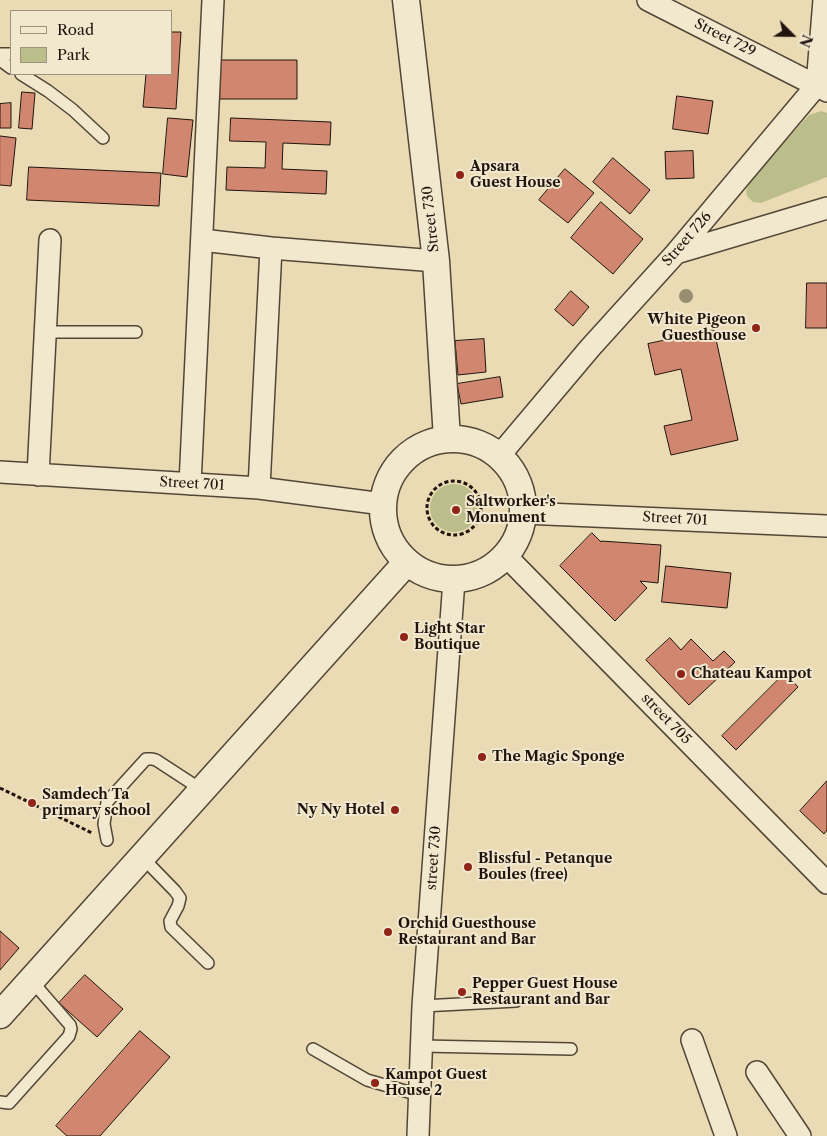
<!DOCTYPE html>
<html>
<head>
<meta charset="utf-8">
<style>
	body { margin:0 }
	#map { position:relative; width:827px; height:1136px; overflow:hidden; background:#eadbb4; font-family:"Libre Caslon Text",serif }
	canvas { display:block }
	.legend { position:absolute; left:10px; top:10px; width:162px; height:65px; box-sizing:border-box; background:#f1e8ce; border:1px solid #9d9381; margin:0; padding:6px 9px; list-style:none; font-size:15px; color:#20140d }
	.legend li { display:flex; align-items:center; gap:10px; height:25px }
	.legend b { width:25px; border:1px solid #9d9381 }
	.north { position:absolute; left:767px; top:10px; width:50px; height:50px; -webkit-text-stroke:4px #f1e8ce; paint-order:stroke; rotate:113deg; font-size:14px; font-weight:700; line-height:20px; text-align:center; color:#20140d }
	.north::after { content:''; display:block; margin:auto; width:18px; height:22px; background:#20140d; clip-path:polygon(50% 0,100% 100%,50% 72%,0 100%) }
</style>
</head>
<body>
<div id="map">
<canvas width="827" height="1136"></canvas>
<ul class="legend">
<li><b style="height:6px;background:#f1e8ce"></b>Road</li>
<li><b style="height:14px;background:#bbbe8a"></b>Park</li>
</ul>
<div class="north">N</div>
</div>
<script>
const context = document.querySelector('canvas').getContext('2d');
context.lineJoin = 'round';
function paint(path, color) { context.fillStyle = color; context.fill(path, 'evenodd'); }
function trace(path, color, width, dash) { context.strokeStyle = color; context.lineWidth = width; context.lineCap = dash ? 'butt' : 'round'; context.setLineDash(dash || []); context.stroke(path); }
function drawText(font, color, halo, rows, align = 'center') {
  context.font = font + ' "Libre Caslon Text",serif'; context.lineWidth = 4; context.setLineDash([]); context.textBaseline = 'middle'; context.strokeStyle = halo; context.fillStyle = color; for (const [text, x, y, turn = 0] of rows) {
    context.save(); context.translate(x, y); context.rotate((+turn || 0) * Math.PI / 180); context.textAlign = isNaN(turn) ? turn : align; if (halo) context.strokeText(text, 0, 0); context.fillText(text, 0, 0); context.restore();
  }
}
const green = new Path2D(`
	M821,111L827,113V177L761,203L753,202L747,196L746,191L750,180L809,115Z
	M430 508a24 24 0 1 1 48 0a24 24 0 1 1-48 0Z`);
const building = new Path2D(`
	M171,32H181L176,109L143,107L146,74H171Z
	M220,60H297V99H220Z
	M22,92L35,93L32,129L19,128Z
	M677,96L713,101L708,134L673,129Z
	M11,103V128H0V104Z
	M168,118L193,120L187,177L163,174Z
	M231,118L331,122L330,145L283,143L282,169L327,171L326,194L226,190L227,167L265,168L266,142L230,141Z
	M0,136L16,138L11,186L0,185Z
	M693,151L694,178L666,179L665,152Z
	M613,158L650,190L630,214L593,182Z
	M29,167L161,173L159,206L27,200Z
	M565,169L594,193L568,223L539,200Z
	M601,202L643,239L613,274L571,238Z
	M807,283H827V328H806Z
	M571,291L589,307L573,326L555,310Z
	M714,330L738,440L671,455L664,426L692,420L681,369L655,375L648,344Z
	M484,339L486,372L458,375L455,341Z
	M500,377L503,397L461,404L457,384Z
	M592,533L601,542V541L661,545L658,583L640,581L647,588L615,621L560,566Z
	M666,566L731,573L727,608L662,602Z
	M670,638L681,650L691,639L713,661L724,651L735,662L689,705L646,660Z
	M785,673L798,687L736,750L722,736Z
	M827,781V830L824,834L800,811Z
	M0,931L19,948L0,970Z
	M85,975L123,1009L97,1037L59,1003Z
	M140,1031L170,1057L100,1136H67L56,1126Z`);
const path = new Path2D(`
	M427 508a27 27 0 1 1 54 0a27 27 0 1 1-54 0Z
	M0,788L92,833`);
const service = new Path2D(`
	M0,54H11
	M0,60L11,68
	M21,74L48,91L73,110L103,138
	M45,332H136
	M107,840L104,824L107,802L146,759H152L156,760L202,790
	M142,857L175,891L180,898L178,906L170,921L171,927L208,963
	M423,1006L516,1001
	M422,1046L571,1049
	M313,1049L367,1080L419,1095
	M0,1102L9,1103L69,1036L71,1029L70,1025L31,980`);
const minor = new Path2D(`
	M648,0L827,91
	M202,240L271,248L436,261
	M676,253L827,208
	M499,456L590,348L676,253L817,85L824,0
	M0,472L259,488L383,504
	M38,475L50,240
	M190,484L213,0
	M259,488L271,248
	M523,513L827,526
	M505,555L827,883
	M692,1040L726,1136
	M757,1072L800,1136
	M418,1136L423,1006L454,580`);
const tertiary = new Path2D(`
	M406,0L436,261L447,439
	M383 509a70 70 0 1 1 140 0a70 70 0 1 1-140 0Z
	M0,1015L407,562`);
const trees = [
	[686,296]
];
const markers = [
	[460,175,5,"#8f2418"],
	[756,328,5,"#8f2418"],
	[456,510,5,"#8f2418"],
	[404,637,5,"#8f2418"],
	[681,674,5,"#8f2418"],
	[482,757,5,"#8f2418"],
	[32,803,5,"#8f2418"],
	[395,810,5,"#8f2418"],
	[468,867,5,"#8f2418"],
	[388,932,5,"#8f2418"],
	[462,992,5,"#8f2418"],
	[375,1083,5,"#8f2418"]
];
const streetNames = [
	["Street 729",725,38,27],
	["Street 730",431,219,-96],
	["Street 726",687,239,-49],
	["Street 701",192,484,3],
	["Street 701",675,519,3],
	["street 705",666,719,46],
	["street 730",434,858,-86]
];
const poiNames = [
	["Apsara",470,167],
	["Guest House",470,183],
	["White Pigeon",746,320,"right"],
	["Guesthouse",746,336,"right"],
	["Saltworker's",466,502],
	["Monument",466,518],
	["Light Star",414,629],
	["Boutique",414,645],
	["Chateau Kampot",691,674],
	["The Magic Sponge",492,757],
	["Samdech Ta",42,795],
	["primary school",42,811],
	["Ny Ny Hotel",385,810,"right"],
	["Blissful - Petanque",478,859],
	["Boules (free)",478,875],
	["Orchid Guesthouse",398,924],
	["Restaurant and Bar",398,940],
	["Pepper Guest House",472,984],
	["Restaurant and Bar",472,1000],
	["Kampot Guest",385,1075],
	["House 2",385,1091]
];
paint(green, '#bbbe8a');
paint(building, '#d1876f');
trace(building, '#20140d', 1);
trace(service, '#524637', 14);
trace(minor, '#524637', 24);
trace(tertiary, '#524637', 29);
trace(path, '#20140d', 3, [4, 2.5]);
trace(service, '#f1e8ce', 11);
trace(minor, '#f1e8ce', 21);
trace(tertiary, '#f1e8ce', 26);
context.fillStyle = '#998f70';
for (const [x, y] of trees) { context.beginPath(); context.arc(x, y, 7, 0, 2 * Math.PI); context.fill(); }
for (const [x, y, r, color] of markers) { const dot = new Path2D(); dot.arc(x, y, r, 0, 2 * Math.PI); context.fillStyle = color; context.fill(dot); trace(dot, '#f1e8ce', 2); }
drawText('14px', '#20140d', '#f1e8ce', streetNames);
drawText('bold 14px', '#20140d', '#f1e8ce', poiNames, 'left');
</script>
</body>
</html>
